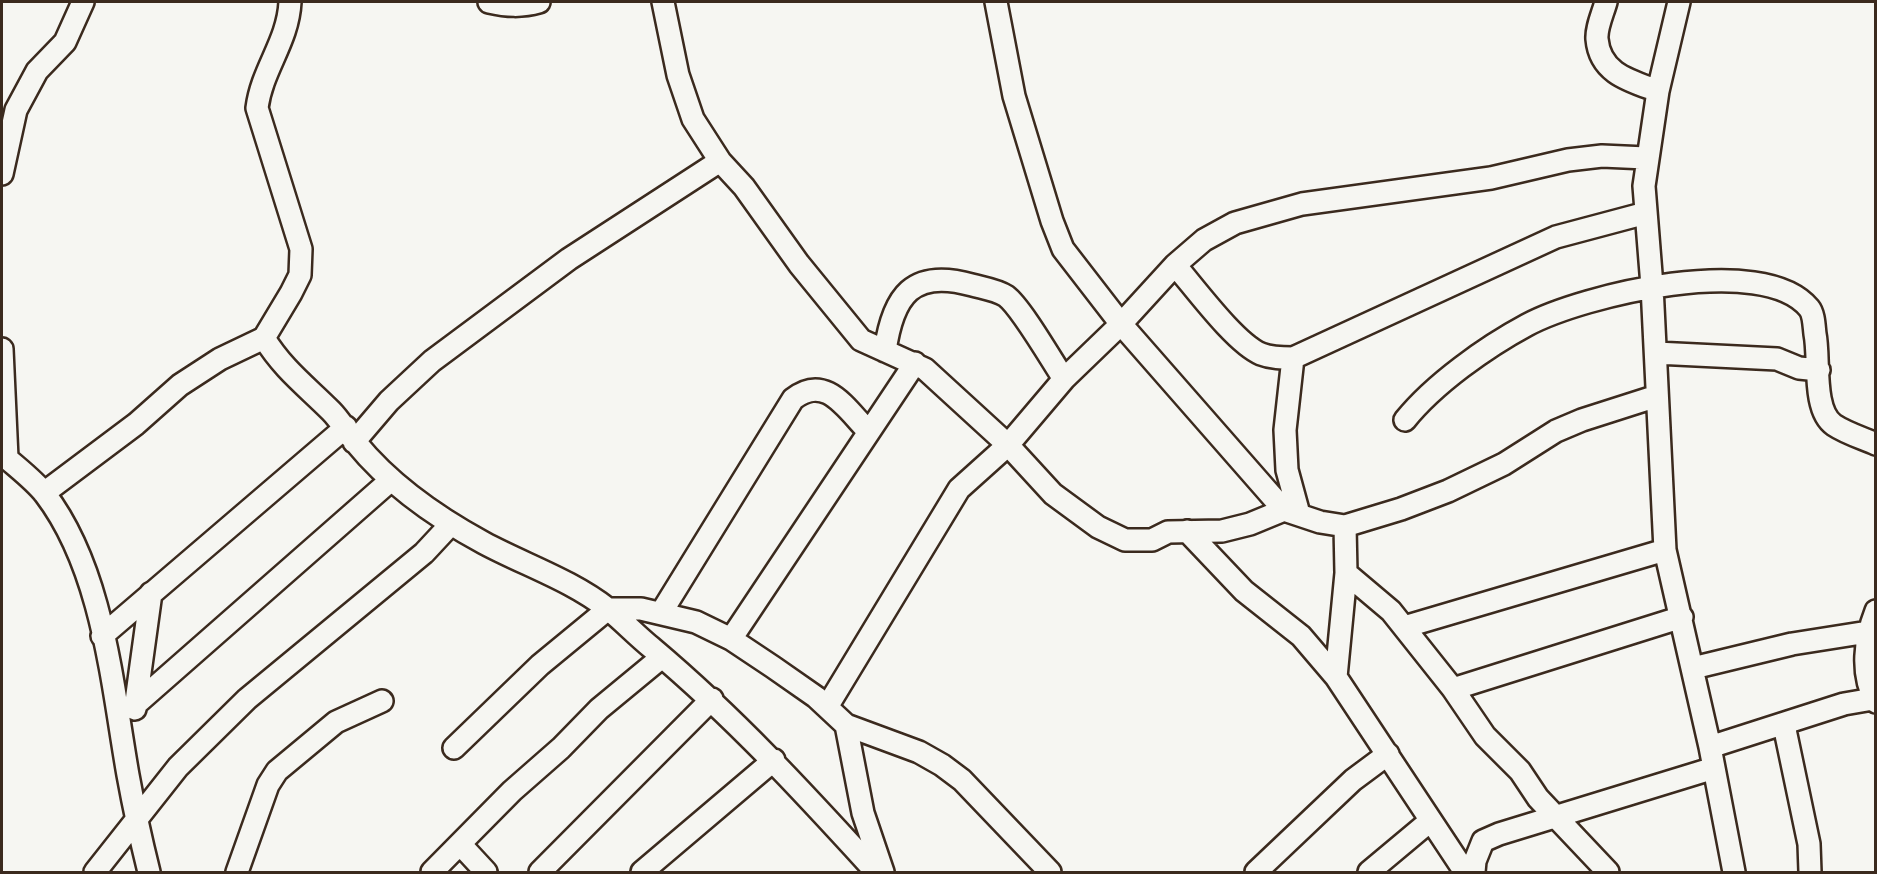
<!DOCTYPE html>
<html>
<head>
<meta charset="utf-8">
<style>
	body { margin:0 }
	#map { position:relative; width:1877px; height:874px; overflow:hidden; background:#f6f6f2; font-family:"Balsamiq Sans",sans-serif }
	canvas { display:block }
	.frame { position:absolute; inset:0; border:3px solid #3b2a1e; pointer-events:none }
</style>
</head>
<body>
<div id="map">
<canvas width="1877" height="874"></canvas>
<div class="frame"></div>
</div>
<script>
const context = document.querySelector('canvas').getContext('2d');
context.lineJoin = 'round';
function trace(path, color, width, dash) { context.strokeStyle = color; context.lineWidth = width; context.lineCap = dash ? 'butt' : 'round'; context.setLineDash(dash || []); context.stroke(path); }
const minor = new Path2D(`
	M489,2C507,6 521,7 539,2
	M663,2L678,75L693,119L720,161L744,187L799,264L861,340L925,369L1008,445L1053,494L1098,527L1125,540H1152L1168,532L1222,531L1250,524L1284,510
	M996,2L1014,96L1052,221L1063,249L1121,324L1284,510L1320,522L1345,526L1401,509L1448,491L1504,464L1556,431L1582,420L1657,396
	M1606,2C1603,13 1596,28 1597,39C1600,74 1631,81 1658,91
	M1679,2L1658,91L1644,186L1652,286L1665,550L1710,747L1734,872
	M2,174L16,110L37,71L65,42L83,2
	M1175,265C1195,288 1235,343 1261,354C1271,358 1282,358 1293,358
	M264,338C283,369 306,386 331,411C341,421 347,433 356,443C391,486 436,517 484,543C525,565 571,580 608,609C623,621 637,636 652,648C735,718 803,792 876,872
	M2,349L7,458
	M885,351C893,296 912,268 972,285C983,288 997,290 1006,296C1021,307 1052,361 1064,379
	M1656,353L1777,359L1799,368L1819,370
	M1405,420C1434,384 1486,347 1527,325C1583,295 1763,252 1809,308C1814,314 1814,326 1815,334C1820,358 1812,410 1834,425C1846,433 1862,438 1876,444
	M354,442L389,401L432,361L569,259L720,161
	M2,454C15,466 33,479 45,494C103,570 112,684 128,775C134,808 141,840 149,872
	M44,493L136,424L180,385L220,359L264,338L291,293L300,275L301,249L257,108C262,69 288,42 290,2
	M1299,514L1287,470L1285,430L1293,358L1556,237L1646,213
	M1345,526L1346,573L1336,677L1465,872
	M1187,531L1244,591L1301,636L1336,677
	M1346,573L1391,611L1453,689L1485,736L1520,771L1538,798L1608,872
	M1876,611C1865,639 1860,674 1876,702
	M661,613L793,399C826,373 846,409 869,432
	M1404,627L1665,550
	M102,636L346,427
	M731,639L915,363
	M1693,668L1792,644L1868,632
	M1453,689L1682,617
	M136,704L391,480
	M827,707L959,489L1008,445L1064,379L1121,324L1175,265L1204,240L1235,223L1302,204L1491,178L1568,160L1602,156L1646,158
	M135,709L151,593
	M846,725L863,813L883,872
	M1784,725L1809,844L1810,872
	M1710,747L1844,704L1873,699
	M454,748L540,665L608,609H641L696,622L731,639L773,667L816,697L846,725L919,752L942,765L962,780L1050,872
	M461,845L486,872
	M95,872L178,767L247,699L424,553L451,524
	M237,872L268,785L277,771L336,722L382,701
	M432,872L512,791L561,748L599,709L662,657
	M540,872L712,699
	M642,872L774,760
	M1256,872L1353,780L1388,754
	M1369,872L1430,821
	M1474,872L1475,861L1483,841L1499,834L1714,768`);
trace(minor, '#3b2a1e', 26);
trace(minor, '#f6f6f2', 21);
</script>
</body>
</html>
